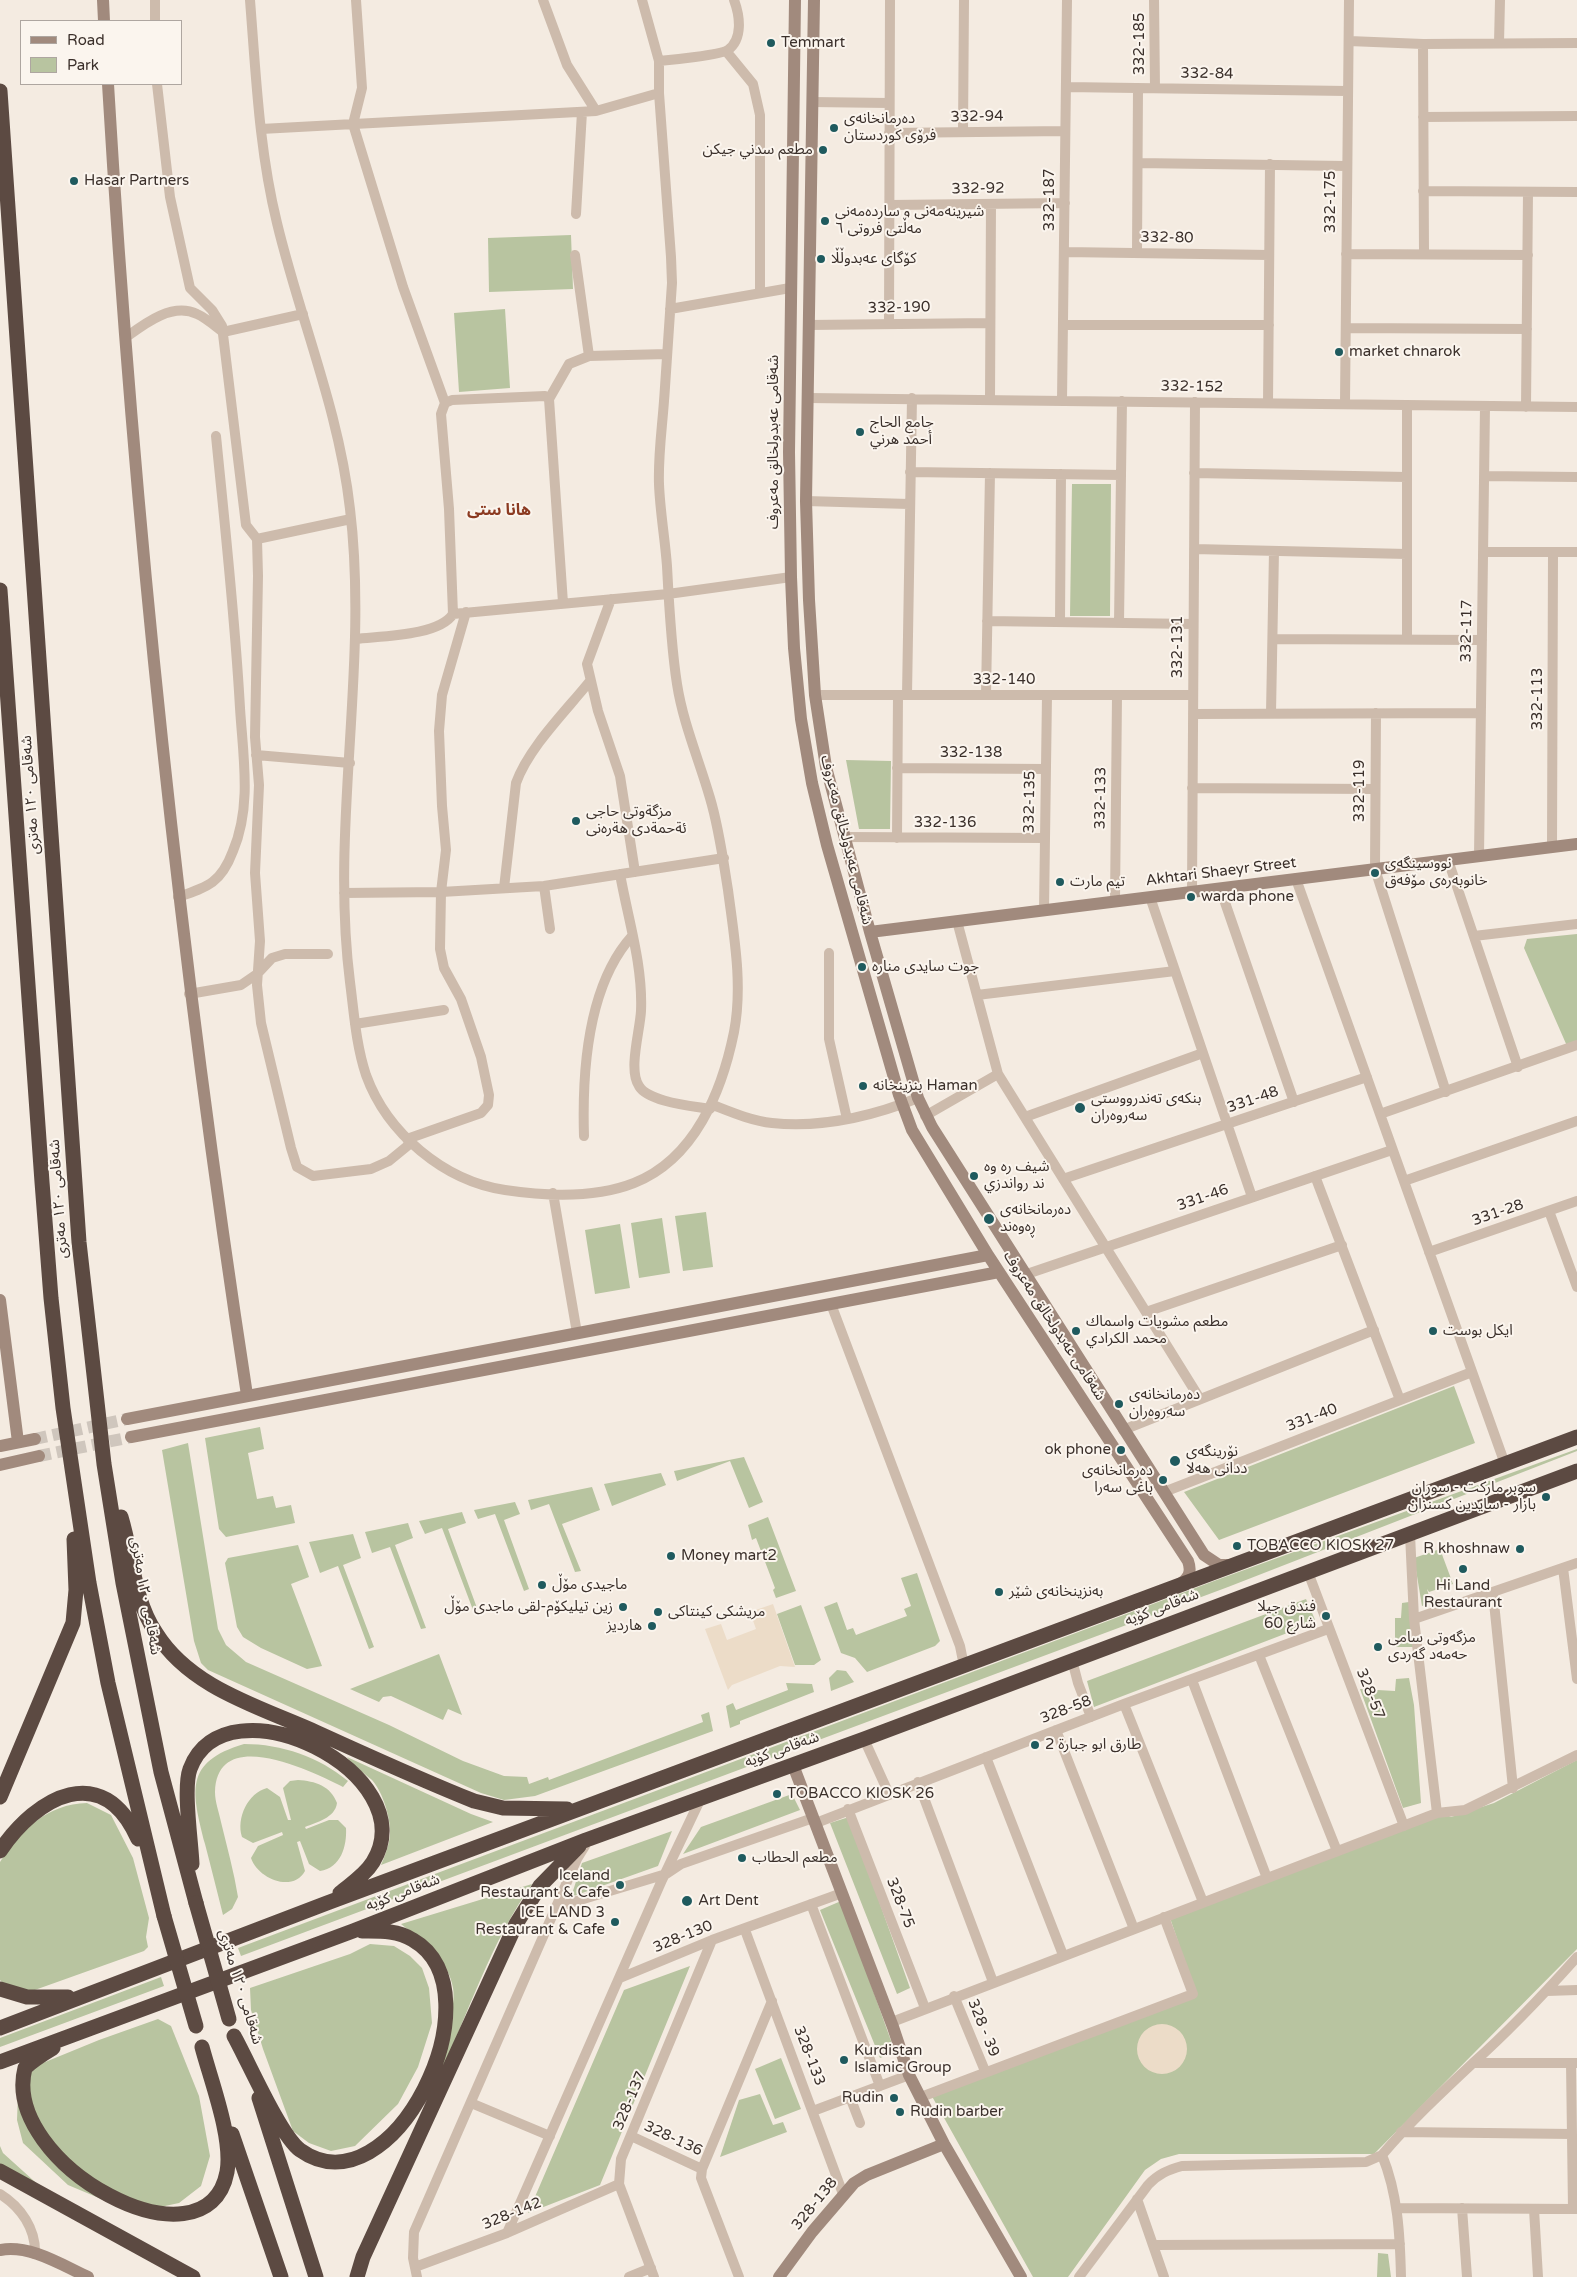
<!DOCTYPE html>
<html>
<head>
<meta charset="utf-8">
<style>
	body { margin:0 }
	#map { position:relative; width:1577px; height:2277px; overflow:hidden; background:#f4ebe1; font-family:"Varela Round",sans-serif }
	canvas { display:block }
	.legend { position:absolute; left:20px; top:20px; width:162px; height:65px; box-sizing:border-box; background:#fbf5ee; border:1px solid #aea6a0; margin:0; padding:6px 9px; list-style:none; font-size:15px; color:#3b302b }
	.legend li { display:flex; align-items:center; gap:10px; height:25px }
	.legend b { width:25px; border:1px solid #aea6a0 }
</style>
</head>
<body>
<div id="map">
<canvas width="1577" height="2277"></canvas>
<ul class="legend">
<li><b style="height:6px;background:#a18a7d"></b>Road</li>
<li><b style="height:14px;background:#b8c4a0"></b>Park</li>
</ul>
</div>
<script>
const context = document.querySelector('canvas').getContext('2d');
context.lineJoin = 'round';
function paint(path, color) { context.fillStyle = color; context.fill(path, 'evenodd'); }
function trace(path, color, width, dash) { context.strokeStyle = color; context.lineWidth = width; context.lineCap = dash ? 'butt' : 'round'; context.setLineDash(dash || []); context.stroke(path); }
function drawText(font, color, halo, rows, align = 'center') {
  context.font = font + ' "Varela Round","Noto Sans Arabic",sans-serif'; context.lineWidth = 4; context.setLineDash([]); context.textBaseline = 'middle'; context.strokeStyle = halo; context.fillStyle = color; for (const [text, x, y, turn = 0] of rows) {
    context.save(); context.translate(x, y); context.rotate((+turn || 0) * Math.PI / 180); context.textAlign = isNaN(turn) ? turn : align; if (halo) context.strokeText(text, 0, 0); context.fillText(text, 0, 0); context.restore();
  }
}
const green = new Path2D(`
	M571,235L573,289L489,292L488,238Z
	M505,309L510,388L459,392L454,313Z
	M1072,484H1111L1110,616H1070Z
	M846,760L891,761L890,829H859Z
	M1577,934V1042L1567,1046L1524,948L1527,939Z
	M706,1212L713,1267L683,1271L675,1216Z
	M662,1218L670,1273L639,1278L631,1223Z
	M620,1224L630,1288L595,1294L585,1230Z
	M1454,1386L1475,1443L1219,1540L1184,1492Z
	M260,1427L264,1449L248,1453L257,1499L273,1496L276,1508L291,1505L295,1523L226,1537L219,1529L205,1438Z
	M188,1443L218,1629L226,1645L246,1662L389,1725L463,1761L504,1776L527,1777L529,1784L548,1777L549,1780L703,1722L701,1715L709,1712L713,1731L535,1796L504,1800L481,1793L208,1670L201,1663L194,1641L162,1450Z
	M1577,1449V1451L1228,1587L241,1956L238,1948L1214,1581Z
	M744,1457L763,1502L749,1508L730,1461L677,1481L674,1471Z
	M661,1473L666,1485L612,1506L604,1484Z
	M592,1487L600,1510L562,1524L581,1571L575,1572L549,1504L531,1510L528,1500Z
	M515,1502L520,1514L504,1520L529,1589L524,1591L495,1514L478,1519L474,1510Z
	M462,1512L466,1523L448,1529L477,1608L473,1610L442,1528L425,1534L419,1521Z
	M768,1517L796,1591L776,1598L773,1590L775,1588L756,1538L752,1540L748,1525Z
	M408,1523L413,1538L395,1545L426,1628L421,1629L390,1547L372,1553L365,1532Z
	M353,1534L361,1558L343,1565L374,1647L369,1649L338,1566L320,1573L309,1542Z
	M298,1545L309,1577L291,1584L322,1666L307,1669L261,1648L243,1637L237,1627L225,1563L228,1558Z
	M1440,1549L1453,1584L1429,1592L1427,1589L1431,1603L1422,1606L1414,1558Z
	M917,1573L940,1641L935,1646L867,1672L855,1658L841,1653L824,1607L837,1602L847,1630L853,1628L856,1635L907,1616L904,1609L911,1606L901,1578Z
	M1306,1599L1316,1622L1094,1707L1087,1681Z
	M1409,1602L1413,1647H1395V1618H1401L1402,1603Z
	M801,1605L821,1660L814,1665H795L777,1614Z
	M439,1654L462,1715L448,1709L443,1720L391,1696L383,1697L379,1702L350,1689Z
	M837,1670L846,1671L854,1682L831,1691L829,1678Z
	M1409,1678L1414,1705L1421,1803L1403,1808L1360,1689L1395,1691L1396,1679Z
	M786,1683L812,1684L814,1692L740,1721V1724L730,1728L726,1706L733,1703L736,1710L788,1690Z
	M244,1744C282,1744 319,1757 348,1781L343,1787C313,1772 217,1724 215,1792C215,1802 219,1812 221,1822C227,1847 234,1872 238,1897L232,1909L223,1915C217,1891 211,1867 205,1844C192,1792 183,1762 244,1744Z
	M347,1757L471,1814L493,1822L381,1865C385,1856 389,1845 390,1835C391,1819 383,1792 372,1780C363,1772 354,1767 347,1757Z
	M1577,1760V1949L1374,2154H1179L1161,2159L1145,2170L1068,2277H1033L929,2091L1195,1991L1170,1918L1440,1812L1451,1817L1494,1803Z
	M298,1780C315,1781 331,1786 337,1803C335,1818 317,1822 305,1827L306,1829L329,1820H338L346,1828C347,1846 341,1868 320,1871L309,1864L300,1841L297,1842L305,1871C293,1893 258,1879 251,1858L258,1846L283,1835L282,1832L253,1843L242,1837C236,1818 248,1793 267,1788L280,1797L288,1820H291L283,1788L290,1781Z
	M792,1794L800,1810L683,1854L701,1827Z
	M87,1803L111,1815L133,1858L149,1918L146,1937L148,1947L144,1951L32,1991L8,1989L0,1980V1862C21,1830 47,1804 87,1803Z
	M849,1817L910,1988L897,1994L830,1823Z
	M672,1831L658,1866L571,1897L582,1863Z
	M532,1884C492,1940 466,2017 438,2081L433,2078C439,2057 457,2008 453,1988C449,1960 422,1941 401,1924Z
	M841,1901L895,2052L880,2058L820,1910Z
	M370,1944L394,1946L410,1956L422,1968L429,1988L432,2023L418,2067L398,2104L355,2146L331,2151L309,2143L293,2131L263,2049L251,2010L250,1988L350,1954Z
	M690,1966L600,2185L528,2213L624,1990Z
	M161,1977L164,1986L0,2047V2038Z
	M158,2019L171,2026L199,2096L210,2156L201,2186L179,2203L151,2209H125L68,2185L23,2143L17,2120L18,2095L33,2067L99,2040Z
	M781,2058L801,2109L775,2119L755,2069Z
	M760,2094L773,2125L783,2122L787,2132L720,2157L739,2100Z
	M0,2146L3,2153L44,2190L0,2168Z
	M1378,2253L1388,2254L1391,2277H1377Z`);
const plaza = new Path2D(`
	M773,1604L795,1667L780,1666L732,1685L728,1690L705,1629L721,1624L727,1640L756,1629L750,1612Z
	M1137 2049a25 25 0 1 1 50 0a25 25 0 1 1-50 0Z`);
const secondaryTunnel = new Path2D(`
	M35,1439L127,1419
	M39,1456L131,1437`);
const street = new Path2D(`
	M250,0C256,75 259,150 277,223C300,319 339,410 350,509C369,667 330,825 350,982C354,1013 356,1045 366,1075C387,1133 444,1181 505,1190C545,1196 596,1198 634,1183C695,1159 722,1091 734,1032C743,985 734,936 728,890C723,859 719,828 710,798C699,760 683,723 677,684C671,646 669,605 667,566C665,539 660,511 659,484C658,456 662,429 664,401C667,362 669,323 672,283L671,257L659,93V61L642,0
	M356,0L362,88L353,124L403,287L445,403
	M543,0L567,65L596,111
	M1154,0L1155,88
	M155,21V0
	M1349,41L1423,44L1577,43
	M1499,43L1500,0
	M1423,44L1424,254
	M726,51L753,84L760,115V293
	M659,61C671,60 720,55 728,50C743,39 740,16 734,0
	M157,84L170,197L190,288L212,310L222,326L246,525L257,539L351,519
	M1066,87L1347,91
	M812,102L889,103
	M1423,117L1577,116
	M261,129L596,111L659,93
	M963,132L964,0
	M889,133L1065,131
	M1138,163L1346,166
	M1423,191L1577,192
	M891,205L1065,203
	M576,214L582,112
	M1065,252L1269,255
	M1137,252L1138,88
	M1346,254L1528,255
	M575,255L589,356
	M670,309L790,288
	M889,323L890,0
	M809,325L990,323
	M1063,325H1269
	M1346,328L1527,329
	M125,338C144,324 172,302 197,314C206,318 215,326 223,332L303,314
	M808,398L1577,407
	M549,399L569,364L589,356L667,354
	M990,399L991,204
	M1062,401L1067,0
	M1268,403L1270,164
	M1345,403L1349,0
	M1526,407L1528,192
	M910,472L1121,475
	M1194,473L1407,477
	M1484,476L1577,477
	M806,501L909,504
	M257,539L258,576L255,737L259,785L255,873L260,941L257,985L261,1023L291,1148L297,1167L313,1176L371,1169L389,1161L411,1143
	M1194,549L1407,554
	M1483,552H1577
	M611,599L587,664L598,711L620,776L635,872
	M453,614L449,509L441,414L445,403L452,400L545,396L549,399L563,603
	M987,621L1193,624
	M1060,622L1061,474
	M1119,623L1122,401
	M356,639C381,636 439,636 453,614L668,594L791,577
	M1273,639L1482,640
	M1407,639V405
	M815,695H1193
	M907,695L912,398
	M986,695L990,473
	M1271,713L1274,551
	M1376,713L1375,869L1446,1092
	M1193,714L1481,713
	M256,755L350,763
	M897,768L1046,769
	M1192,788L1375,789
	M845,837L1045,838
	M897,838L898,695
	M1552,847L1553,552
	M1479,856L1485,406
	M1448,860L1518,1067
	M620,874C628,919 643,965 641,1011C640,1031 628,1070 639,1086C648,1102 693,1106 710,1109
	M1296,879L1505,1464
	M544,886L550,929
	M504,888L516,783C529,747 566,711 590,681
	M1220,888L1294,1102
	M1192,892L1195,402
	M344,893L441,892L544,886L724,858
	M178,897C208,887 221,883 233,851C252,806 243,756 240,708C235,617 225,527 216,436
	M1150,897L1252,1197
	M1115,901L1117,695
	M1044,910L1047,695
	M957,921L998,1074L1200,1399
	M1474,936L1577,924
	M829,953V1039L847,1119
	M189,994L241,985L257,974L272,958L285,954H328
	M977,995L1175,971
	M355,1024L444,1010
	M713,1105C731,1112 752,1121 772,1123C821,1128 873,1116 918,1098
	M1380,1114L1577,1045
	M925,1116L998,1074
	M1025,1117L1203,1053
	M584,1136C582,1071 587,986 632,936
	M407,1139L481,1113L488,1105L489,1095L481,1057L461,999L444,968L440,949L441,892L446,850L442,806L439,731L442,695L466,612
	M1315,1176L1400,1400
	M1063,1179L1367,1077
	M1404,1181L1577,1121
	M553,1193L577,1333
	M1549,1211L1577,1287
	M1429,1252L1577,1201
	M1024,1275L1392,1150
	M831,1304L960,1646L964,1666
	M1146,1312L1342,1245
	M1123,1430L1374,1330
	M1164,1492L1472,1372
	M1410,1534L1414,1619L1437,1813
	M1563,1568L1577,1679
	M1308,1572L1404,1826
	M1493,1593L1513,1788
	M1414,1619L1577,1563
	M1259,1655L1337,1851
	M1072,1660L1078,1683L1091,1717
	M1192,1680L1267,1878
	M1124,1704L1203,1902
	M1056,1730L1134,1929
	M864,1739L889,1794
	M986,1757L1063,1955
	M918,1782L993,1982
	M848,1809L925,2008
	M816,1823L1124,1704L1328,1629
	M811,1904L880,2086
	M557,1907L666,1874L681,1864L813,1818
	M745,1930L843,2194
	M620,1978L712,1940L842,1893
	M1547,1991L1577,1990
	M954,1996L985,2071
	M892,2022L1437,1813L1465,1810L1577,1755
	M1473,2063H1576
	M1571,2063L1573,2209
	M850,2097L860,2123
	M921,2097L1193,1994L1164,1917
	M471,2103L550,2136
	M813,2111L909,2075
	M1401,2132L1572,2134
	M631,2136L702,2169
	M0,2194C21,2207 36,2229 35,2254
	M1137,2199L1164,2277
	M1397,2208L1577,2209
	M1462,2208L1467,2277
	M1534,2209L1538,2277
	M507,2233L662,1880L700,1800
	M1153,2245L1400,2244
	M415,2267L507,2233L619,2184
	M417,2277L413,2258L414,2232L577,1859L585,1846
	M629,2277L651,2268
	M654,2277L619,2184L621,2159L712,1940
	M739,2277L701,2178L702,2169L772,2001
	M1079,2277L1148,2185C1158,2174 1168,2170 1182,2166L1366,2162L1382,2155
	M1401,2277C1400,2235 1398,2194 1382,2155C1410,2122 1441,2093 1473,2063C1510,2030 1544,1994 1577,1957`);
const secondary = new Path2D(`
	M103,0L104,21
	M795,0L789,452L791,577L794,648L801,719L812,783L827,845L899,1095L912,1130L988,1255L1188,1561C1192,1572 1189,1579 1178,1585
	M814,0L806,501L809,600L815,695L826,767L870,932L918,1098L932,1127L1204,1555L1219,1565H1230
	M108,84C134,524 180,959 247,1395
	M870,932L1577,844
	M0,1300L18,1442
	M127,1419L988,1255
	M131,1437L999,1272
	M0,1446L35,1439
	M0,1465L39,1456
	M793,1765L893,2027L909,2075L944,2144L1021,2277
	M0,2250C29,2244 62,2265 88,2277
	M779,2277L812,2232L854,2183L867,2175L944,2144`);
const highway = new Path2D(`
	M0,91L79,1242L104,1464L123,1583L161,1772L196,1903
	M0,590L42,1182L51,1298L63,1408L89,1583L108,1683L164,1916
	M121,1517C133,1556 133,1599 156,1633C191,1689 261,1707 318,1733C369,1756 421,1780 474,1801L503,1808L567,1809
	M0,1797L73,1623L76,1590L74,1539
	M0,1851C37,1796 103,1760 138,1839
	M192,1864C191,1841 183,1788 190,1769C225,1674 427,1774 373,1862C365,1875 352,1883 340,1893
	M0,1989L27,1997H68
	M0,2028L327,1903L1577,1437
	M234,2036C248,2061 280,2135 300,2150C392,2216 502,1991 413,1940C397,1930 379,1931 362,1931
	M53,2048C43,2054 33,2060 25,2068C0,2164 207,2277 227,2172C233,2138 211,2081 202,2047
	M0,2062L353,1931L586,1840L864,1739L1577,1471
	M259,2098L316,2277
	M232,2134L281,2277
	M0,2171L193,2277
	M357,2277L363,2257L516,1924L540,1886L579,1846`);
const highwayBridge = new Path2D(`
	M196,1903L229,2019
	M164,1916L196,2026`);
const markers = [
	[771,43,5,"#1f5a5e"],
	[834,128,5,"#1f5a5e"],
	[823,150,5,"#1f5a5e"],
	[74,181,5,"#1f5a5e"],
	[825,221,5,"#1f5a5e"],
	[821,259,5,"#1f5a5e"],
	[1339,352,5,"#1f5a5e"],
	[860,432,5,"#1f5a5e"],
	[576,821,5,"#1f5a5e"],
	[1375,873,5,"#1f5a5e"],
	[1060,882,5,"#1f5a5e"],
	[1191,897,5,"#1f5a5e"],
	[862,967,5,"#1f5a5e"],
	[863,1086,5,"#1f5a5e"],
	[1080,1108,6,"#1f5a5e"],
	[974,1176,5,"#1f5a5e"],
	[989,1219,6,"#1f5a5e"],
	[1076,1331,5,"#1f5a5e"],
	[1433,1331,5,"#1f5a5e"],
	[1119,1404,5,"#1f5a5e"],
	[1121,1450,5,"#1f5a5e"],
	[1175,1461,6,"#1f5a5e"],
	[1163,1480,5,"#1f5a5e"],
	[1546,1497,5,"#1f5a5e"],
	[1237,1546,5,"#1f5a5e"],
	[1520,1549,5,"#1f5a5e"],
	[671,1556,5,"#1f5a5e"],
	[1463,1569,5,"#1f5a5e"],
	[542,1585,5,"#1f5a5e"],
	[999,1592,5,"#1f5a5e"],
	[623,1607,5,"#1f5a5e"],
	[658,1612,5,"#1f5a5e"],
	[1326,1616,5,"#1f5a5e"],
	[652,1626,5,"#1f5a5e"],
	[1378,1647,5,"#1f5a5e"],
	[1035,1745,5,"#1f5a5e"],
	[777,1794,5,"#1f5a5e"],
	[742,1858,5,"#1f5a5e"],
	[620,1885,5,"#1f5a5e"],
	[687,1901,6,"#1f5a5e"],
	[615,1922,5,"#1f5a5e"],
	[844,2060,5,"#1f5a5e"],
	[894,2098,5,"#1f5a5e"],
	[900,2112,5,"#1f5a5e"]
];
const poiNames = [
	["Temmart",781,43],
	["دەرمانخانەی",844,119],
	["فرۆی کوردستان",844,136],
	["مطعم سدني جيكن",813,150,"right"],
	["Hasar Partners",84,181],
	["شیرینەمەنی و ساردەمەنی",835,212],
	["مەڵتی فروتی ٦",835,229],
	["کۆگای عەبدوڵڵا",831,259],
	["market chnarok",1349,352],
	["جامع الحاج",870,423],
	["أحمد هرني",870,440],
	["مزگةوتی حاجی",586,812],
	["ئةحمةدی هةرەنی",586,829],
	["نووسینگەی",1385,864],
	["خانوبەرەی مۆفەق",1385,881],
	["تيم مارت",1070,882],
	["warda phone",1201,897],
	["جوت سايدى مناره",872,967],
	["بنزینخانە Haman",873,1086],
	["بنکەی تەندرووستی",1091,1099],
	["سەروەران",1091,1116],
	["شيف ره وه",984,1167],
	["ند رواندزي",984,1184],
	["دەرمانخانەی",1000,1210],
	["ڕەوەند",1000,1227],
	["مطعم مشويات واسماك",1086,1322],
	["محمد الكرادي",1086,1339],
	["ايكل بوست",1443,1331],
	["دەرمانخانەی",1129,1395],
	["سەروەران",1129,1412],
	["ok phone",1111,1450,"right"],
	["نۆرینگەی",1186,1452],
	["ددانی هەلا",1186,1469],
	["دەرمانخانەی",1153,1471,"right"],
	["باغی سەرا",1153,1488,"right"],
	["سوبر ماركت - سوران",1536,1488,"right"],
	["بازار - سايدين كسنزان",1536,1505,"right"],
	["TOBACCO KIOSK 27",1247,1546],
	["R khoshnaw",1510,1549,"right"],
	["Money mart2",681,1556],
	["ماجیدی مۆڵ",552,1585],
	["Hi Land",1463,1586,"center"],
	["Restaurant",1463,1603,"center"],
	["بەنزینخانەی شێر",1009,1592],
	["زین تیلیکۆم-لقی ماجدی مۆڵ",613,1607,"right"],
	["فندق جيلا",1316,1607,"right"],
	["شارع 60",1316,1624,"right"],
	["مریشکی کینتاکی",668,1612],
	["هاردیز",642,1626,"right"],
	["مزگەوتی سامی",1388,1638],
	["حەمەد گەردی",1388,1655],
	["طارق ابو جبارة 2",1045,1745],
	["TOBACCO KIOSK 26",787,1794],
	["مطعم الحطاب",752,1858],
	["Iceland",610,1876,"right"],
	["Restaurant & Cafe",610,1893,"right"],
	["Art Dent",698,1901],
	["ICE LAND 3",605,1913,"right"],
	["Restaurant & Cafe",605,1930,"right"],
	["Kurdistan",854,2051],
	["Islamic Group",854,2068],
	["Rudin",884,2098,"right"],
	["Rudin barber",910,2112]
];
const streetNames = [
	["332-185",1140,44,-90],
	["332-84",1207,74,1],
	["332-94",977,117,-1],
	["332-92",978,189,-1],
	["332-187",1050,200,-90],
	["332-175",1331,202,-90],
	["332-80",1167,238,1],
	["332-190",899,308,-1],
	["332-152",1192,387,1],
	["شەقامی عەبدولخالق مەعروف",774,442,-90],
	["332-117",1467,631,-89],
	["332-131",1178,647,-90],
	["332-140",1004,680],
	["332-113",1538,699,-90],
	["332-138",971,753],
	["332-119",1360,791,-90],
	["شەقامی ١٢٠ مەتری",31,795,-94],
	["332-133",1101,798,-89],
	["332-135",1030,802,-89],
	["332-136",945,823],
	["شەقامی عەبدولخالق مەعروف",846,840,76],
	["Akhtari Shaeyr Street",1221,872,-7],
	["331-48",1253,1100,-19],
	["331-46",1203,1198,-19],
	["شەقامی ١٢٠ مەتری",59,1199,-94],
	["331-28",1498,1213,-19],
	["شەقامی عەبدولخالق مەعروف",1054,1326,57],
	["331-40",1312,1418,-21],
	["شەقامی ١٢٠ مەتری",145,1596,80],
	["شەقامی کۆیە",1162,1608,-21],
	["328-57",1370,1694,68],
	["328-58",1066,1710,-21],
	["شەقامی کۆیە",782,1750,-20],
	["شەقامی کۆیە",403,1893,-21],
	["328-75",900,1903,69],
	["328-130",683,1937,-22],
	["شەقامی ١٢٠ مەتری",240,1987,73],
	["328 - 39",983,2028,68],
	["328-133",809,2056,69],
	["328-137",630,2101,-67],
	["328-136",673,2139,25],
	["328-138",815,2204,-51],
	["328-142",512,2214,-22]
];
const neighbourhoodNames = [
	["هانا ستى",499,511]
];
paint(green, '#b8c4a0');
paint(plaza, '#ecdcc8');
trace(secondaryTunnel, '#cfc6bd', 12, [12, 6]);
trace(street, '#cdbbac', 10);
trace(secondary, '#a18a7d', 12);
trace(highway, '#5c4a42', 15);
trace(highwayBridge, '#5c4a42', 15);
for (const [x, y, r, color] of markers) { const dot = new Path2D(); dot.arc(x, y, r, 0, 2 * Math.PI); context.fillStyle = color; context.fill(dot); trace(dot, '#fbf5ee', 2); }
drawText('15px', '#3b302b', '#fbf5ee', poiNames, 'left');
drawText('15px', '#3b302b', '#fbf5ee', streetNames);
drawText('bold 16px', '#8c3b22', '#fbf5ee', neighbourhoodNames);
</script>
</body>
</html>
